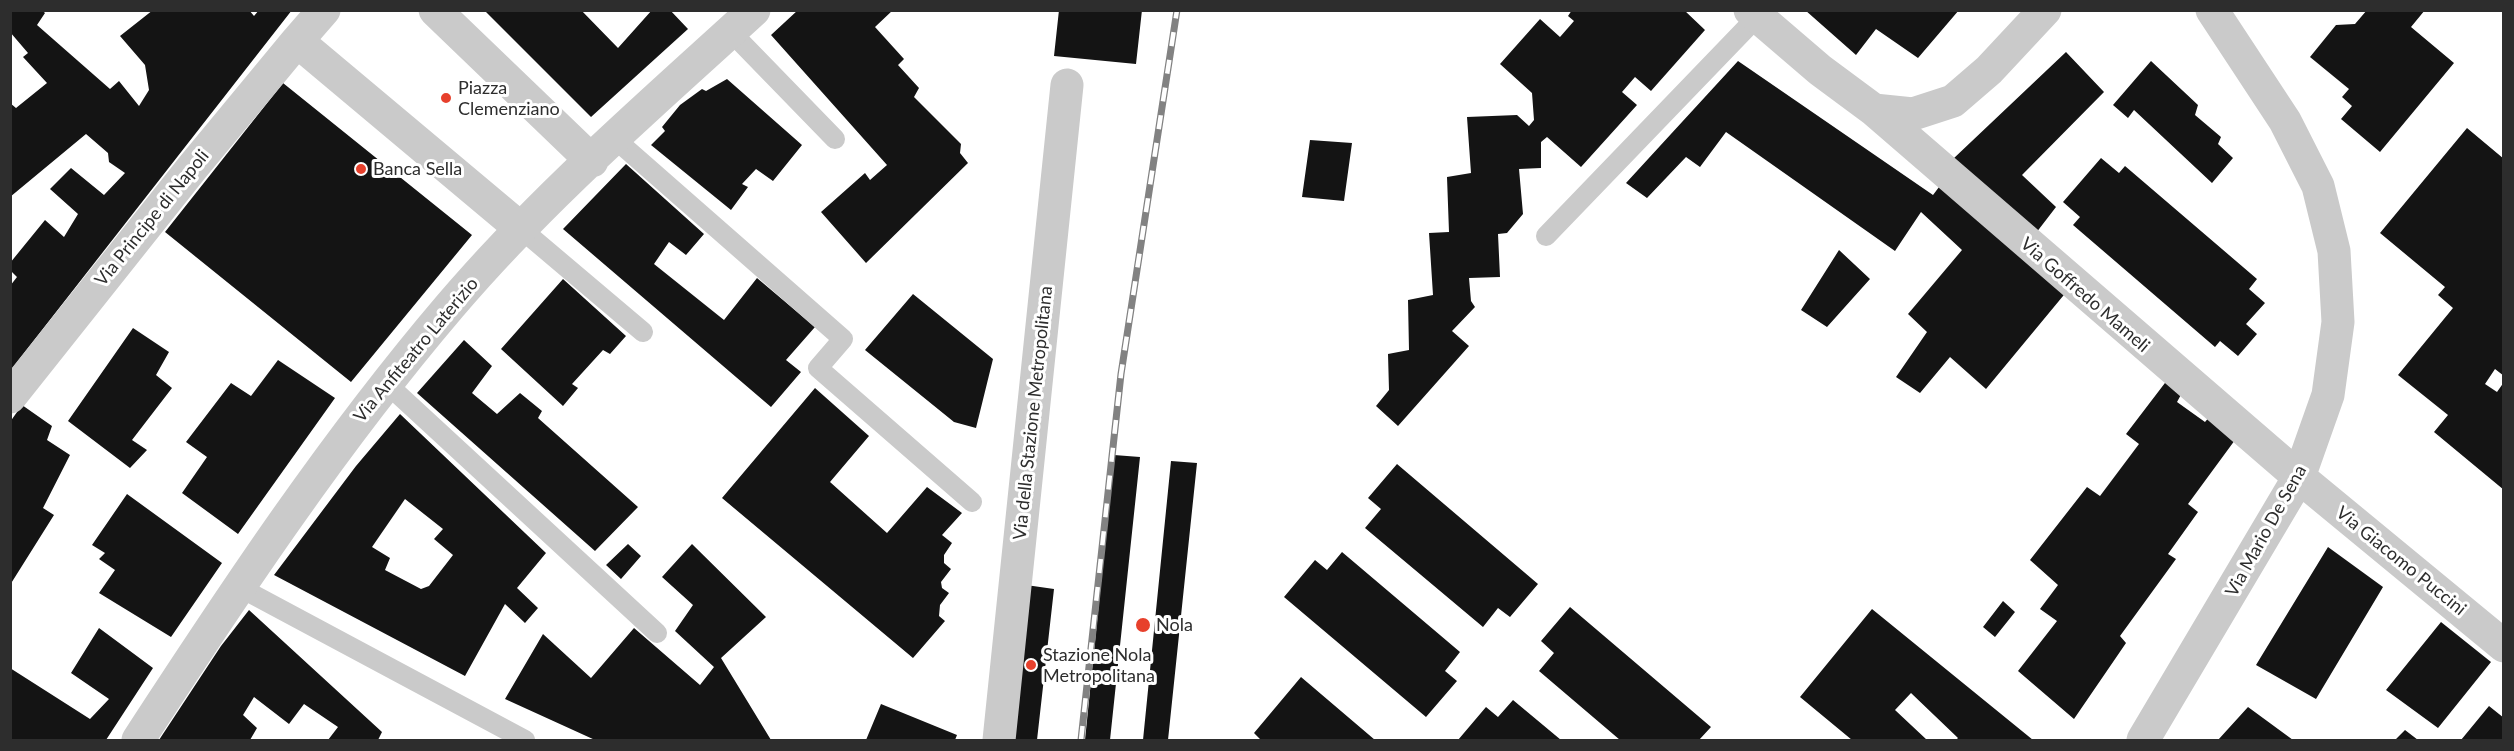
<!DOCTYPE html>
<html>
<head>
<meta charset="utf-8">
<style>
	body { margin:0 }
	#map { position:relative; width:2514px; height:751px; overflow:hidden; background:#fff; font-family:Lato,sans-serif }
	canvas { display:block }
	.frame { position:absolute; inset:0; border:12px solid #2d2d2d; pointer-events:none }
</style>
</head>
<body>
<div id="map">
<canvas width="2514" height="751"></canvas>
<div class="frame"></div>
</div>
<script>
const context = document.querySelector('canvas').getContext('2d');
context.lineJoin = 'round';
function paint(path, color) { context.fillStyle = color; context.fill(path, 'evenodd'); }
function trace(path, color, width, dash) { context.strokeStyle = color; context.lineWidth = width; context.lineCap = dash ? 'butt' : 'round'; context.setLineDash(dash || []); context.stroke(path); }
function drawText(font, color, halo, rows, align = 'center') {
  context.font = font + ' Lato,sans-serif'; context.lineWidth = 6; context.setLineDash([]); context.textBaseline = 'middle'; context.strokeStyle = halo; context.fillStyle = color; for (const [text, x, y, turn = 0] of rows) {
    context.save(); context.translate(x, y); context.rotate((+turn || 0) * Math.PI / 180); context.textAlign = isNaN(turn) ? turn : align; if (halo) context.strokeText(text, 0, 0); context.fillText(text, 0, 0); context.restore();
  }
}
const building = new Path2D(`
	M10,10H42L45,13L37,25L110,89L119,81L139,106L149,90L145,65L120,36L153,10H249L254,16L259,10H292L10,371V286L17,277L10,270V263L45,220L64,237L78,214L50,189L71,168L104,195L125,173L109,162L108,153L86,134L10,197V103L16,108L47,83L23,57L28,53L10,32Z
	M484,10H581L618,48L652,10H670L688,29L591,117Z
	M798,10H893L875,27L904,59L898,65L919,88L914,97L961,144L960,153L968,163L866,263L821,212L865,173L870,180L887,165L771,35Z
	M1059,10H1142L1136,64L1054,56Z
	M1572,10H1684L1705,30L1651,91L1635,77L1622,92L1637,105L1581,167L1547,137L1541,142V168L1519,169L1523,214L1507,233L1498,234L1500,277L1469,278L1471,301L1475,307L1452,331L1469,346L1398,426L1376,406L1389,390L1388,354L1409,350L1408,300L1433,295L1429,233L1449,232L1447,177L1471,173L1467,117L1517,115L1529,126L1534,120L1532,93L1500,64L1540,19L1560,37L1574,21L1568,16Z
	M1805,10H1959L1918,58L1876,29L1856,55Z
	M2367,10H2425L2411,27L2454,63L2380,152L2341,119L2352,106L2342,97L2349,89L2310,57L2336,25L2355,24Z
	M2066,52L2104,92L2022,175L2056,207L2036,233L1953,159Z
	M1738,61L1933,195L1942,183L2068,290L1986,389L1950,357L1920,393L1896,377L1927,332L1908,314L1962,250L1921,212L1895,251L1726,132L1700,167L1686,157L1647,198L1626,183Z
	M2151,61L2198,105L2195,115L2221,137L2218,144L2233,158L2212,183L2134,110L2128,118L2113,105Z
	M727,79L802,145L773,181L756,169L742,184L748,187L731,210L651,145L665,131L662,127L680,105L702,89L706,91Z
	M283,83L472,235L351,382L165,232Z
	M2467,128L2504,159V376L2495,369L2485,384L2497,392L2504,382V490L2434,432L2448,415L2398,375L2453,308L2438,295L2445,287L2380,233Z
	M1310,140L1352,143L1344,201L1302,197Z
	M2101,158L2119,173L2125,166L2257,279L2249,289L2265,303L2246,324L2257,334L2238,356L2220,341L2215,347L2073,225L2080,217L2063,202Z
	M626,164L704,234L686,255L669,242L654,264L724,320L757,278L815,327L786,360L801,372L771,407L563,229Z
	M1839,250L1870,279L1827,327L1801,310Z
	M563,279L626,336L610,354L603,350L572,384L578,388L563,406L501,349Z
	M913,294L993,359L976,428L954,422L865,350Z
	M133,328L169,352L156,375L172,388L132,440L147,450L130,468L68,421Z
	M464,340L492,366L472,393L497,414L520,393L542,411L538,418L638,507L595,551L417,393Z
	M278,360L335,398L238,534L182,493L207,457L186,442L231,383L251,396Z
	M2168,379L2183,391L2177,402L2205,422L2210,416L2235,440L2188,504L2198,512L2168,554L2176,559L2120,636L2126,643L2074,719L2018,671L2057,621L2040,609L2058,585L2030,560L2087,487L2100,496L2139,444L2126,434Z
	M815,388L869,436L830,482L887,533L927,487L962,513L942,535L952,543L944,555V563L951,569L941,582L942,588L949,593L940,605L939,616L945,621L913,658L722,498Z
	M22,405L52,426L47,440L70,455L43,508L54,515L10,585V422Z
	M400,414L546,553L517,588L538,608L525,623L505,604L465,676L274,575L356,466ZM405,499L443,529L434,539L453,555L429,586L421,589L385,570L390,558L372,547Z
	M1114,455L1140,457L1110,740H1085Z
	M1171,461L1197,463L1168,740H1143Z
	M1397,464L1538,584L1510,617L1498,608L1483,627L1365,528L1381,509L1368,498Z
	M127,494L222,563L171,637L99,593L115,570L99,559L105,553L92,545Z
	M628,544L641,556L621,579L606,565Z
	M692,544L766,617L721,658L771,740H595L505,699L543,634L591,678L634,628L700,685L714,667L675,631L693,605L662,577Z
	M2328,547L2383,587L2316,699L2256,665Z
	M1342,552L1460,652L1445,671L1457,681L1426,717L1284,597L1315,560L1327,570Z
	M1026,585L1054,589L1037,740H1009Z
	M2003,601L2015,612L1995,637L1983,627Z
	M1570,607L1711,727L1699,740H1620L1539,671L1554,653L1541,641Z
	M1872,609L2033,740H1956L1958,738L1911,693L1895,710L1927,740H1852L1800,697Z
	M249,610L382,732L378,740H328L338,727L304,704L289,724L254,697L243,715L257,728L250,740H159L221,646Z
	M2441,622L2491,662L2438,728L2386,690Z
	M99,628L153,668L106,740H10V668L90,719L109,699L71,673Z
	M1301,677L1375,740H1261L1254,733Z
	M1513,700L1561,740H1458L1486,707L1498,717Z
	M881,704L957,735L955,740H866Z
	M2489,706L2504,718V740H2461Z
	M2248,707L2293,740H2218Z
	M2405,730L2418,740H2395Z`);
const service = new Path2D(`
	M731,32L835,139
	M615,139L843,339L818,368L972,502
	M520,228L643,332
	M1546,236L1757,17
	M386,383L657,633
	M239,587L525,740`);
const minor = new Path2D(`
	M324,10L297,41L520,228
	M435,10L592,161
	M1750,10L1820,70L1874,110L1913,114L1953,101L1989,70L2045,10
	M1874,110L2299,477L2504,646
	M10,397L192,168L297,41
	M138,740C235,591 334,442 450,306C541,199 650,105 754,10
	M999,740L1067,85
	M2143,740L2299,477L2328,395L2338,322L2334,251L2318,186L2285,121L2212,10`);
const rail = new Path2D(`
	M1081,740L1121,374L1177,10`);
const markers = [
	[446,98,6,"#e7402c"],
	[361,169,6,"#e7402c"],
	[1143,625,8,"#e7402c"],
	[1031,665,6,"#e7402c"]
];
const poiNames = [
	["Piazza",458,88],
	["Clemenziano",458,109],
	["Banca Sella",373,169],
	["Nola",1156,625],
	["Stazione Nola",1043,655],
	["Metropolitana",1043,676]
];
const streetNames = [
	["Via Principe di Napoli",152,218,-51],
	["Via Goffredo Mameli",2085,295,41],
	["Via Anfiteatro Laterizio",416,350,-50],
	["Via della Stazione Metropolitana",1033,413,-84],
	["Via Mario De Sena",2266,531,-61],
	["Via Giacomo Puccini",2401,561,39]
];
paint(building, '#141414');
trace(service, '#cacaca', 20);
trace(minor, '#cacaca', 33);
trace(rail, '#828282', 7);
trace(rail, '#fff', 4.5, [14]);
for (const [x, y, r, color] of markers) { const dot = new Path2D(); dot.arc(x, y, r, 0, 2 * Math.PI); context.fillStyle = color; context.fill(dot); trace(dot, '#fff', 2); }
drawText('18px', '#2d2d2d', '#fff', poiNames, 'left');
drawText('18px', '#2d2d2d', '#fff', streetNames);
</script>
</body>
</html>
